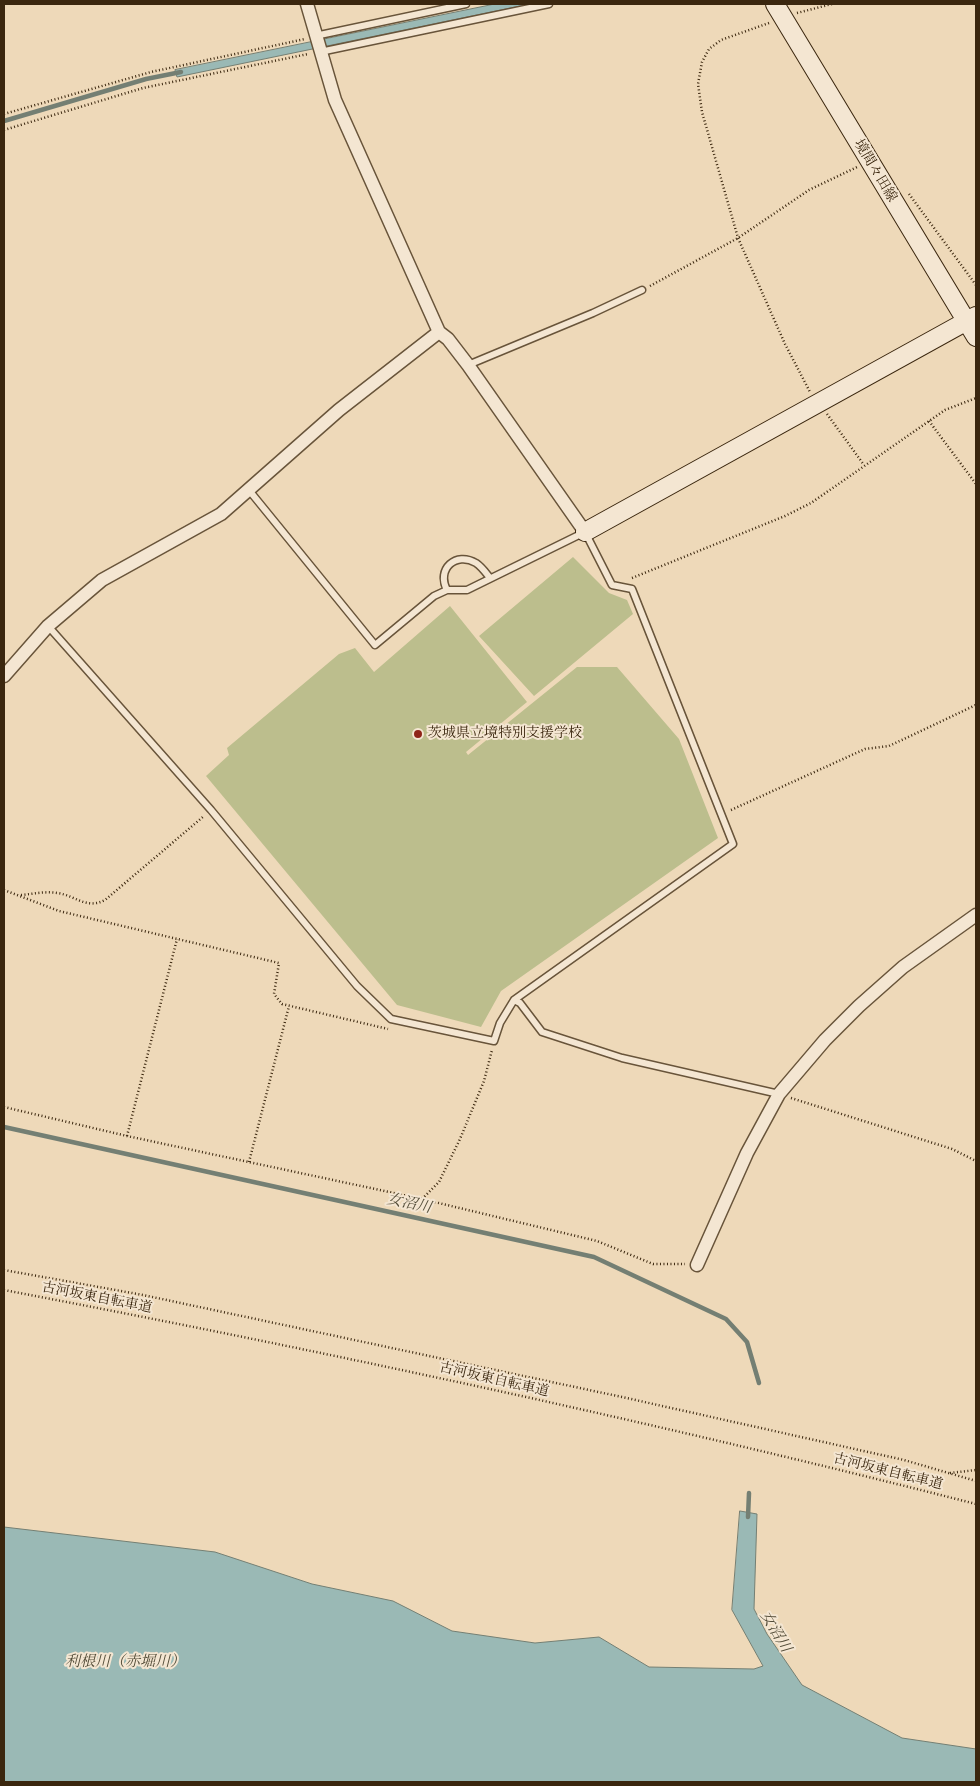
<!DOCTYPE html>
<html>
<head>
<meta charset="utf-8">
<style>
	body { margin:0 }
	#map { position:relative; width:980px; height:1786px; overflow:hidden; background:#eed9b9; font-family:Alegreya,serif }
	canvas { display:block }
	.frame { position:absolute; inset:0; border:5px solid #3b270f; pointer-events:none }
</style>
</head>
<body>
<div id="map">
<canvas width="980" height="1786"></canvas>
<div class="frame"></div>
</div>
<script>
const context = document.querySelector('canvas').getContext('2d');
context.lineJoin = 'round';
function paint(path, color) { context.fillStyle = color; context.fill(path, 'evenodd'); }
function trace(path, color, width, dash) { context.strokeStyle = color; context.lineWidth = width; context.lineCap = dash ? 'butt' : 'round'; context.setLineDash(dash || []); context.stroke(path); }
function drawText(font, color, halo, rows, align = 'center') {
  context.font = font + ' Alegreya,"Noto Serif JP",serif'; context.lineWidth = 4; context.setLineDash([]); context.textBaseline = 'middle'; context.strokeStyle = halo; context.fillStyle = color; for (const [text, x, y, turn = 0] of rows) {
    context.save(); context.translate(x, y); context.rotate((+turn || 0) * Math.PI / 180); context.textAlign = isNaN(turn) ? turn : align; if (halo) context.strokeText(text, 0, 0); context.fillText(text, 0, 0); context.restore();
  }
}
const green = new Path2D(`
	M573,557L609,593L627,600L633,614L534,696L479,636Z
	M450,606L527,702L466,752L468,755L577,667H617L679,739L718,838L501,991L481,1027L397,1005L206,776L229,755L227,748L339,654L355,648L374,672Z`);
const water = new Path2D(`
	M495,4H530L177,77L175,70Z
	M740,1511L757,1514L754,1609L767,1634L802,1685L902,1738L976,1749V1782H4V1527L215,1552L312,1584L393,1601L452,1631L535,1643L599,1637L649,1667L754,1669L763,1666L732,1610Z`);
const stream = new Path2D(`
	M4,121L146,79L181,72
	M4,1127L594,1257L726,1319L747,1342L759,1383
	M748,1517L749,1493`);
const path = new Path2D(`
	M797,13L832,4
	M769,23L721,40L709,49L702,62L698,84L702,112L738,238L785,344L810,392
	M4,114L151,72L305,39
	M4,130L143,88L308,54
	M909,194L976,285
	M650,286L738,238L809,190L857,167
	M827,414L864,465
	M929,421L976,484
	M632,578L785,516L811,503L945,410L976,398
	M731,810L865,749L889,746L976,705
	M4,890L59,911L279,963L274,994L282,1004L388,1029
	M21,895C33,894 45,891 57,893C75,895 86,910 105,900L204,816
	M791,1098L952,1149L976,1161
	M4,1107L127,1136L422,1199L597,1241L653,1264H685
	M127,1136L177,939
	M249,1162L289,1006
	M422,1199L439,1182L460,1139L484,1081L492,1050
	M4,1270L143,1295L622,1397L904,1460L976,1481
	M4,1290C330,1352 655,1422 976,1504
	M950,1473L976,1470`);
const lane = new Path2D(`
	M315,36L466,4
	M320,52L549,4
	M468,365L593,313L642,290
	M447,590C436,569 456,551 476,563C482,567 486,573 490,578
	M48,626L211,810L357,986L391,1019L494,1041L500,1023L514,1000L733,844L632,589L612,585L585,532L467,590H447L434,596L375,645L248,489
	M514,1000L520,1003L542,1032L622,1058L779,1094`);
const street = new Path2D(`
	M307,4L335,100L439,332L448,339L468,365L585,532
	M4,676L48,626L102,580L221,514L339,410L439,332
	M697,1265L747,1153L779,1094L825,1040L859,1006L903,967L976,915`);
const secondary = new Path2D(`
	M775,4L976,337
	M585,532L976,316`);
const markers = [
	[418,734,5,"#8f2418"]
];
const streetNames = [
	["境間々田線",875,171,59],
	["古河坂東自転車道",97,1298,11],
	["古河坂東自転車道",494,1380,13],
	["古河坂東自転車道",888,1472,14]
];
const poiNames = [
	["茨城県立境特別支援学校",428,734]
];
const waterNames = [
	["女沼川",409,1204,12],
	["女沼川",775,1632,59],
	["利根川（赤堀川）",125,1662]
];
paint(green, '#bcbe8d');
paint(water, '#9ab9b5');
trace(water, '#747f73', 1);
trace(stream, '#747f73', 4.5);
trace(lane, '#68543a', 9);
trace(street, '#68543a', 15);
trace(secondary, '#3b270f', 20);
trace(path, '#3b270f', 2.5, [1, 2.5]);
trace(lane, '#f4e6d2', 6);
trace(street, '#f4e6d2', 12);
trace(secondary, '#f4e6d2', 18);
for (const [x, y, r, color] of markers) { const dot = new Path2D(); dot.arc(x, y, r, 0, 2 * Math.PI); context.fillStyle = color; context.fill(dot); trace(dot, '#f4e6d2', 2); }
drawText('14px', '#3b270f', '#f4e6d2', streetNames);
drawText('14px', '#3b270f', '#f4e6d2', poiNames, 'left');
drawText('italic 15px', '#534c38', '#f4e6d2', waterNames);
</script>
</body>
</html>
